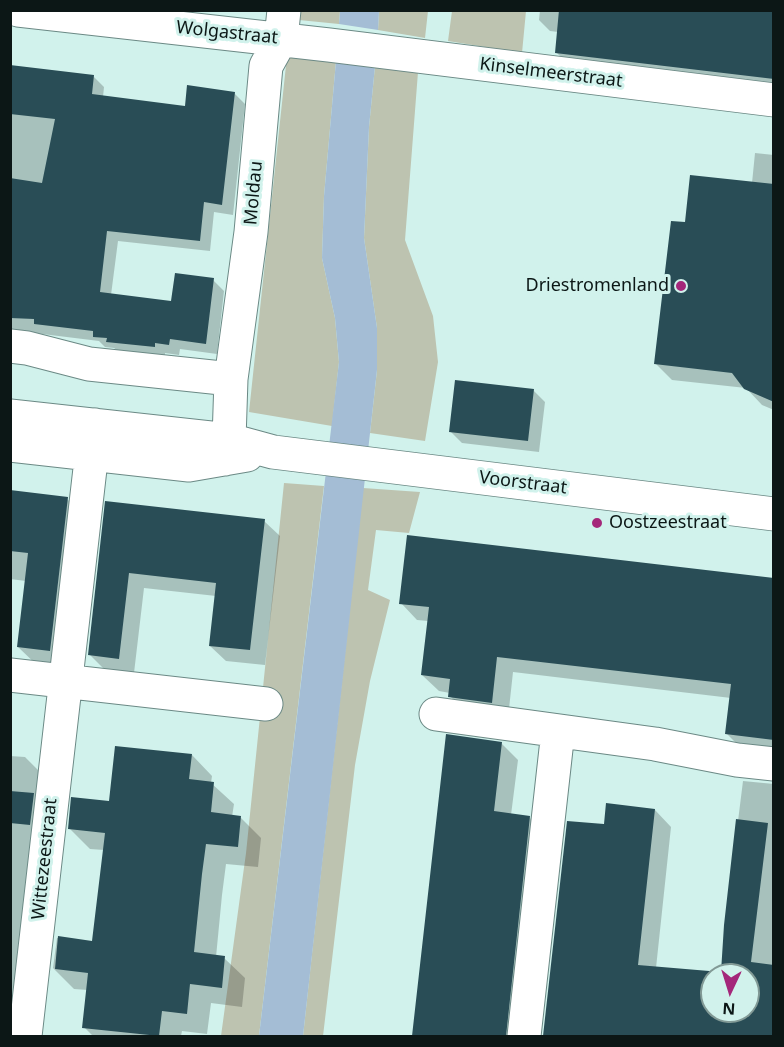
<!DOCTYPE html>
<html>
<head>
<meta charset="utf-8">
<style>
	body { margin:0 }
	#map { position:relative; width:784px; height:1047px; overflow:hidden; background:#d1f2ec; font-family:"Noto Sans",sans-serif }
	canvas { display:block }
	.frame { position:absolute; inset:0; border:12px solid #0c1716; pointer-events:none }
	.north { position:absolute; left:700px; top:963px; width:60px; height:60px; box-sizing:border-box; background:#d1f2ec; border:2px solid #829a96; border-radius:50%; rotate:184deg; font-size:16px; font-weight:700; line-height:24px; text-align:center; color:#0c1716 }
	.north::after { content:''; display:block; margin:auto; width:21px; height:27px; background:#a4277a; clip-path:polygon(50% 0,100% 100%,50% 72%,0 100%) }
</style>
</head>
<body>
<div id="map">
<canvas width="784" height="1047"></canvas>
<div class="frame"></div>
<div class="north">N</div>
</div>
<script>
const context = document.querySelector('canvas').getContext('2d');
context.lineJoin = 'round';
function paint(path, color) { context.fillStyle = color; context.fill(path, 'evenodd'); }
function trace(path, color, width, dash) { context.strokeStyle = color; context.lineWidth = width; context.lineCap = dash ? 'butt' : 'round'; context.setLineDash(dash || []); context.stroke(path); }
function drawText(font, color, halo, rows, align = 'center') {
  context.font = font + ' "Noto Sans",sans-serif'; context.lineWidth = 6; context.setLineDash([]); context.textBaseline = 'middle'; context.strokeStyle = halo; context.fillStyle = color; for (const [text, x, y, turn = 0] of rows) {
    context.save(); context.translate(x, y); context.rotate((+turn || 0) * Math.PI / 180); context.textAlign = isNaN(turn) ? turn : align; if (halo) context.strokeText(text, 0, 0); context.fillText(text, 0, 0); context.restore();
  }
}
const green = new Path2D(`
	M300,11H340L339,24L299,20Z
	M379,11H428L425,38L378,30Z
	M452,11H526L522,53L448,41Z
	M287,56L336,61L324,196L322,258L335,318L339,362L332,426L249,412Z
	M375,66L418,72L405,240L433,316L438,362L425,441L370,433L377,370V328L364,238L369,127Z
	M284,483L324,486L259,1036H221L246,853Z
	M363,488L420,492L409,533L376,530L368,590L390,600L370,681L355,765L323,1036H303Z`);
const water = new Path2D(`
	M340,11H379L378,30L339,24Z
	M336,61L375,66L369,127L364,238L377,328V370L303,1036H259L339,362L335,318L322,258L324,196Z`);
const shadow = new Path2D(`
	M540,10H774V88L567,63L556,52L558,32L550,31L539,20Z
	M10,67L93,76L104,87L103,97L186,108L234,93L245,104L233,215L214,212L210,251L118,241L111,295L173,302L213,280L224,291L217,354L180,349L179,355L165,353V357L119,352L114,348L105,347L99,341L10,330Z
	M755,153L774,155V410L762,405L746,388L672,380L656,364L687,224L752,183Z
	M533,390L545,402L539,452L462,443L450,431Z
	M10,492L67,499L90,521L73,673L41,669L18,647L26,581L10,579Z
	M106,503L264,521L280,536L265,665L226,661L210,646L216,596L144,588L134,673L105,670L89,654Z
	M774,579V759L743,750L726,733L731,698L513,672L508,718L466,713L450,696V693L439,691L422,675L428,621L417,620L401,603Z
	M447,736L501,743L518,760L511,815L529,817L545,834L523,1036H413Z
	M192,755L212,776L211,783L234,804L232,817L241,818L261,838L258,867L226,864L222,895L216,957L224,958L245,978L242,1007L211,1003L207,1034L182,1031L181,1036H93L84,1027L88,990L74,989L53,968L57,938L93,942L104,850L90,849L69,828L110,802Z
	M10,756L25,757L40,772L10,1024Z
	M743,781L774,784V1036H544L568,822L605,826L655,810L671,827L656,968L722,974L725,925ZM712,975H748V1011H712Z`);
const building = new Path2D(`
	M559,10H774V79L555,53Z
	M10,65L94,75L92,94L185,106L187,85L235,92L222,205L204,202L200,241L107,231L100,292L171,301L175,273L214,278L206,344L170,339L169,345L155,343V347L106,342L107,338L93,337V331L34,324V319L10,318V178L42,183L55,119L10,114Z
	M690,175L774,184V402L744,389L732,373L654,364L671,221L685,222Z
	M455,380L534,389L528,441L449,432Z
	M10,490L68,497L50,651L17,647L28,553L10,551Z
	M105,501L265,519L250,650L209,646L216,583L129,573L119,659L88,655Z
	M407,535L774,578V740L725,734L731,684L497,657L492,703L448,697L450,679L421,675L429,607L399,604Z
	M446,734L502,742L494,811L530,816L506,1036H412Z
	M115,746L192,754L189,779L214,782L211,812L241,816L238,847L206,844L202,874L194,952L225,956L222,988L190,984L187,1014L162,1011L159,1036L82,1028L88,973L55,969L58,936L92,941L105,833L68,829L71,797L109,801Z
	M10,791L34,793L30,825L10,823Z
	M606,803L655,809L638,965L721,972L724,925L736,819L768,823L751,962L774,965V1036H543L567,821L604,824ZM712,975H748V1011H712Z`);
const street = new Path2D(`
	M18,10L329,45L774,100
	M10,346L27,348L89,364L231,379
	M10,416L229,440L273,452L774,514
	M10,445L189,465L247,455
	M225,459L229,440L231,379L251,232L266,66L281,39L284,10
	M10,675L266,704
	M436,714L655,744L737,760L774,764
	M25,1036L95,425
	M524,1036L558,731`);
const markers = [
	[681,286,6,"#a4277a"],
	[597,523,6,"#a4277a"]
];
const streetNames = [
	["Wolgastraat",227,33,6],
	["Kinselmeerstraat",551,73,7],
	["Moldau",254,193,-85],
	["Voorstraat",523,483,7],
	["Wittezeestraat",45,859,-84]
];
const poiNames = [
	["Driestromenland",669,286],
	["Oostzeestraat",609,523,"left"]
];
paint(green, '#bdc3b0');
paint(water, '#a4bdd5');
paint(shadow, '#0003');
paint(building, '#294d56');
trace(street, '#6b8985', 35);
trace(street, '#fff', 33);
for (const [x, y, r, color] of markers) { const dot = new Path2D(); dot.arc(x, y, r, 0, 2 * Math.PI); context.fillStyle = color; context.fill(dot); trace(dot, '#d1f2ec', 2); }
drawText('18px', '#0c1716', '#d1f2ec', streetNames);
drawText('18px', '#0c1716', '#d1f2ec', poiNames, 'right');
</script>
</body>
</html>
